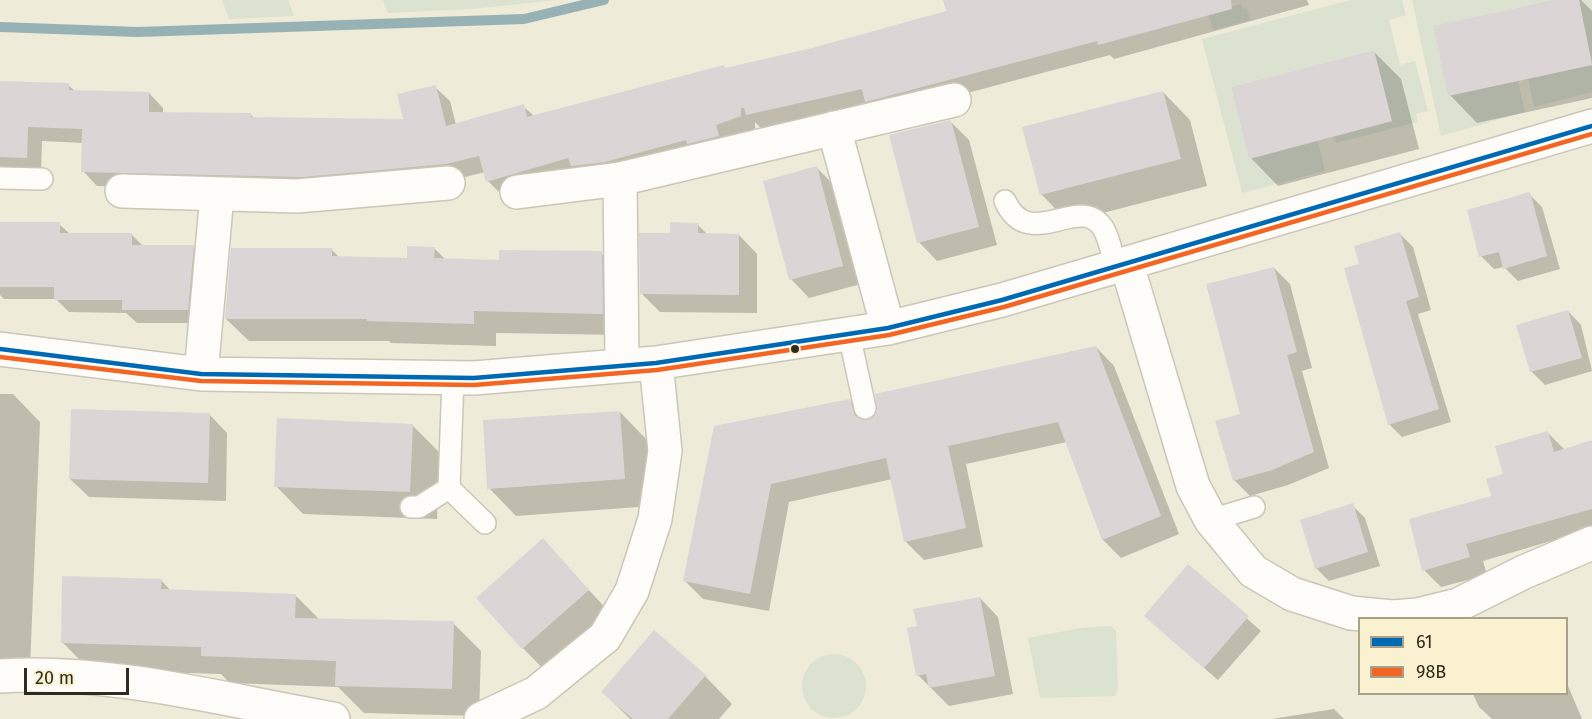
<!DOCTYPE html>
<html>
<head>
<meta charset="utf-8">
<style>
	body { margin:0 }
	#map { position:relative; width:1592px; height:719px; overflow:hidden; background:#efebd9; font-family:"Fira Sans",sans-serif }
	canvas { display:block }
	.legend { position:absolute; left:1358px; top:617px; width:210px; height:78px; box-sizing:border-box; background:#f9f1cf; border:2px solid #a8a289; margin:0; padding:8px 10px; list-style:none; font-size:18px; color:#2f2c1f }
	.legend li { display:flex; align-items:center; gap:12px; height:30px }
	.legend b { width:30px; border:2px solid #a8a289 }
	.scale { position:absolute; left:24px; top:668px; width:105px; height:27px; box-sizing:border-box; border:3px solid #2f2c1f; border-top:0; padding-left:8px; font-size:18px; line-height:21px; white-space:nowrap; color:#2f2c1f; -webkit-text-stroke:4px #f9f1cf; paint-order:stroke }
</style>
</head>
<body>
<div id="map">
<canvas width="1592" height="719"></canvas>
<ul class="legend">
<li><b style="height:8px;background:#0069b4"></b>61</li>
<li><b style="height:8px;background:#f26522"></b>98B</li>
</ul>
<div class="scale">20 m</div>
</div>
<script>
const context = document.querySelector('canvas').getContext('2d');
context.lineJoin = 'round';
function paint(path, color) { context.fillStyle = color; context.fill(path, 'evenodd'); }
function trace(path, color, width, dash) { context.strokeStyle = color; context.lineWidth = width; context.lineCap = dash ? 'butt' : 'round'; context.setLineDash(dash || []); context.stroke(path); }
const green = new Path2D(`
	M222,0H288L294,16L229,19Z
	M383,0H558L472,9L388,13Z
	M1204,0L1226,8L1241,4L1243,9L1247,8L1250,20L1213,30Z
	M1351,0H1402L1406,15L1389,20L1400,65L1415,61L1428,111L1416,114L1418,122L1336,143L1334,137L1392,121L1374,50L1231,87L1249,159L1318,141L1325,171L1242,193L1202,39Z
	M1412,0H1552L1433,26L1449,96L1518,81L1525,112L1441,136Z
	M1579,0H1592V62Z
	M1592,65V92L1534,107L1528,79Z
	M1111,626L1116,631L1118,689L1115,696L1040,698L1028,638L1081,628Z
	M802 686a32 32 0 1 1 64 0a32 32 0 1 1-64 0Z`);
const shadow = new Path2D(`
	M959,0H1307L1309,5L1114,59L1110,55L881,116L762,129L755,122V130L502,195L488,181L485,172L461,178L317,191L97,186L83,171L84,143L42,141L41,172L0,170V83L68,85L75,91L149,93L163,108V114H250L255,119L405,121L435,87L450,101L456,125L523,106L534,116L724,67L726,69L812,50L948,12Z
	M1559,0H1581L1592,11V98L1477,123L1450,95Z
	M1374,52L1401,79L1419,149L1278,186L1251,158Z
	M1163,92L1190,120L1207,186L1068,222L1041,194Z
	M951,122L969,140L997,245L937,261L919,242Z
	M817,168L836,187L861,284L809,298L791,279Z
	M1529,194L1542,207L1560,269L1518,281L1504,267L1494,269L1481,256Z
	M0,223L59,224L70,234H131L143,246H193L206,259L201,323H137L126,313L69,312L56,299H4L0,295Z
	M697,224L708,235H739L757,254V313L660,312L641,293L671,235Z
	M1400,234L1413,247L1431,310L1418,314L1451,422L1402,437L1389,424L1361,265Z
	M434,248L446,260L500,261L601,253L624,275L625,335L496,333V346L391,343L389,341H249L226,319L331,249L340,258L408,259Z
	M1274,268L1290,284L1312,368L1302,371L1329,468L1288,485L1250,496L1234,480L1242,415Z
	M1568,311L1581,325L1592,371L1545,385L1532,372L1518,326Z
	M1096,347L1114,366L1179,534L1121,558L1103,540L1067,442L966,464L983,547L924,560L905,541L892,479L789,502L769,611L703,599L685,581L715,427L850,401L869,422Z
	M0,394H13L40,422L30,668L0,667Z
	M620,412L647,440L652,506L516,516L489,488Z
	M209,414L227,433L226,501L89,497L70,479Z
	M412,425L440,453L437,519L303,514L276,486Z
	M1547,432L1565,450L1592,442V529L1483,561L1487,575L1441,587L1424,570L1493,497Z
	M1352,505L1365,518L1380,566L1329,581L1316,568Z
	M543,541L615,618L550,676L523,648Z
	M1188,566L1261,631L1218,680L1159,629Z
	M161,580L171,591L295,595L320,620L453,623L481,651L479,716L364,713L338,687L230,683L221,674L90,670L62,642Z
	M980,598L998,617L1013,694L949,706L918,675V627Z
	M705,676L732,704L719,719H630L603,692Z
	M1566,681L1582,719H1492L1479,707L1473,694H1566Z
	M1334,709L1344,719H1272Z`);
const stream = new Path2D(`
	M0,27L138,32L524,19L604,0`);
const building = new Path2D(`
	M943,0H1231L1232,9L1098,45L1097,41L865,102L862,89L746,115L744,108H741V116L716,125L719,136L687,144L686,140L605,162L571,166L568,158L486,182L479,156L446,164L302,177L81,172L82,129L28,127L27,158L0,157V81L69,83V90L149,92V112L251,113V117L403,119L397,94L436,85L446,126L524,104L527,117L724,65L725,68L812,48L946,11Z
	M1552,0H1579L1592,65L1448,96L1433,26Z
	M1374,50L1392,121L1249,159L1231,87Z
	M1163,91L1181,159L1040,195L1022,127Z
	M951,120L979,227L917,243L889,135Z
	M817,166L843,266L789,280L763,181Z
	M1530,192L1547,256L1503,269L1499,252L1479,257L1467,210Z
	M0,222H60V233H132V245H194L188,310H122V300H54V287H0Z
	M670,222L698,223V233L739,234V295L640,294L639,233H670Z
	M1400,232L1419,297L1406,301L1439,409L1388,425L1344,268L1359,264L1354,246Z
	M407,246L435,247L434,258L499,260V250L602,251L603,314L474,311V324L367,321V319H225L231,248H332V256L407,258Z
	M1274,267L1297,352L1287,355L1314,452L1272,470L1233,481L1215,421L1240,414L1206,284Z
	M1568,310L1582,358L1530,372L1516,325Z
	M1096,346L1161,516L1102,540L1058,422L948,446L966,528L904,542L886,458L771,484L750,594L683,581L714,426L850,399L855,416L868,420L877,411L875,394Z
	M71,409L210,413L208,483L69,479Z
	M620,411L625,479L487,489L483,420Z
	M277,418L413,424L410,492L274,487Z
	M1548,431L1554,452L1592,440V509L1466,544L1470,557L1422,571L1409,519L1491,496L1486,479L1503,474L1495,446Z
	M1353,503L1368,552L1315,569L1300,520Z
	M543,538L589,590L522,649L476,598Z
	M1188,564L1249,616L1204,668L1144,616Z
	M62,576L162,579L161,589L296,594L295,618L454,621L452,689L335,686L336,661L201,656V647L61,643Z
	M980,597L995,676L929,688L926,674L916,676L907,628L917,626L913,609Z
	M654,630L706,675L668,719H633L601,692Z`);
const service = new Path2D(`
	M0,178L42,179
	M1005,201C1029,254 1080,192 1103,228C1110,239 1112,256 1116,268
	M849,334L865,408
	M449,488L485,523
	M411,507H419L449,488L453,378
	M1211,520L1254,507`);
const minor = new Path2D(`
	M834,128L888,328
	M620,179L622,366
	M122,191L297,196L448,183
	M517,192L620,179L954,100
	M1127,265L1193,486L1211,520L1253,571L1292,594L1351,613L1392,617L1418,615L1458,605L1524,572L1592,543
	M0,349L201,374L474,378L656,363L888,328L1002,300L1592,126
	M201,374L217,195
	M0,676C111,669 224,700 333,719
	M481,719L536,693L605,637L632,591L655,519L665,451L656,363`);
const bus1 = new Path2D(`
	M0,349L201,374L474,378L656,363L888,328L1002,300L1592,126`);
const bus2 = new Path2D(`
	M0,357L201,381L474,385L657,370L889,335L1004,307L1592,134`);
const markers = [
	[795,349,5,"#2f2c1f"]
];
paint(green, '#dbe2d0');
paint(shadow, '#0003');
trace(stream, '#97b2b5', 10);
paint(building, '#dbd6d5');
trace(service, '#cac7b8', 24);
trace(minor, '#cac7b8', 36);
trace(service, '#fdfcf9', 21);
trace(minor, '#fdfcf9', 33);
trace(bus1, '#0069b4', 4.5);
trace(bus2, '#f26522', 4.5);
for (const [x, y, r, color] of markers) { const dot = new Path2D(); dot.arc(x, y, r, 0, 2 * Math.PI); context.fillStyle = color; context.fill(dot); trace(dot, '#f9f1cf', 2); }
</script>
</body>
</html>
